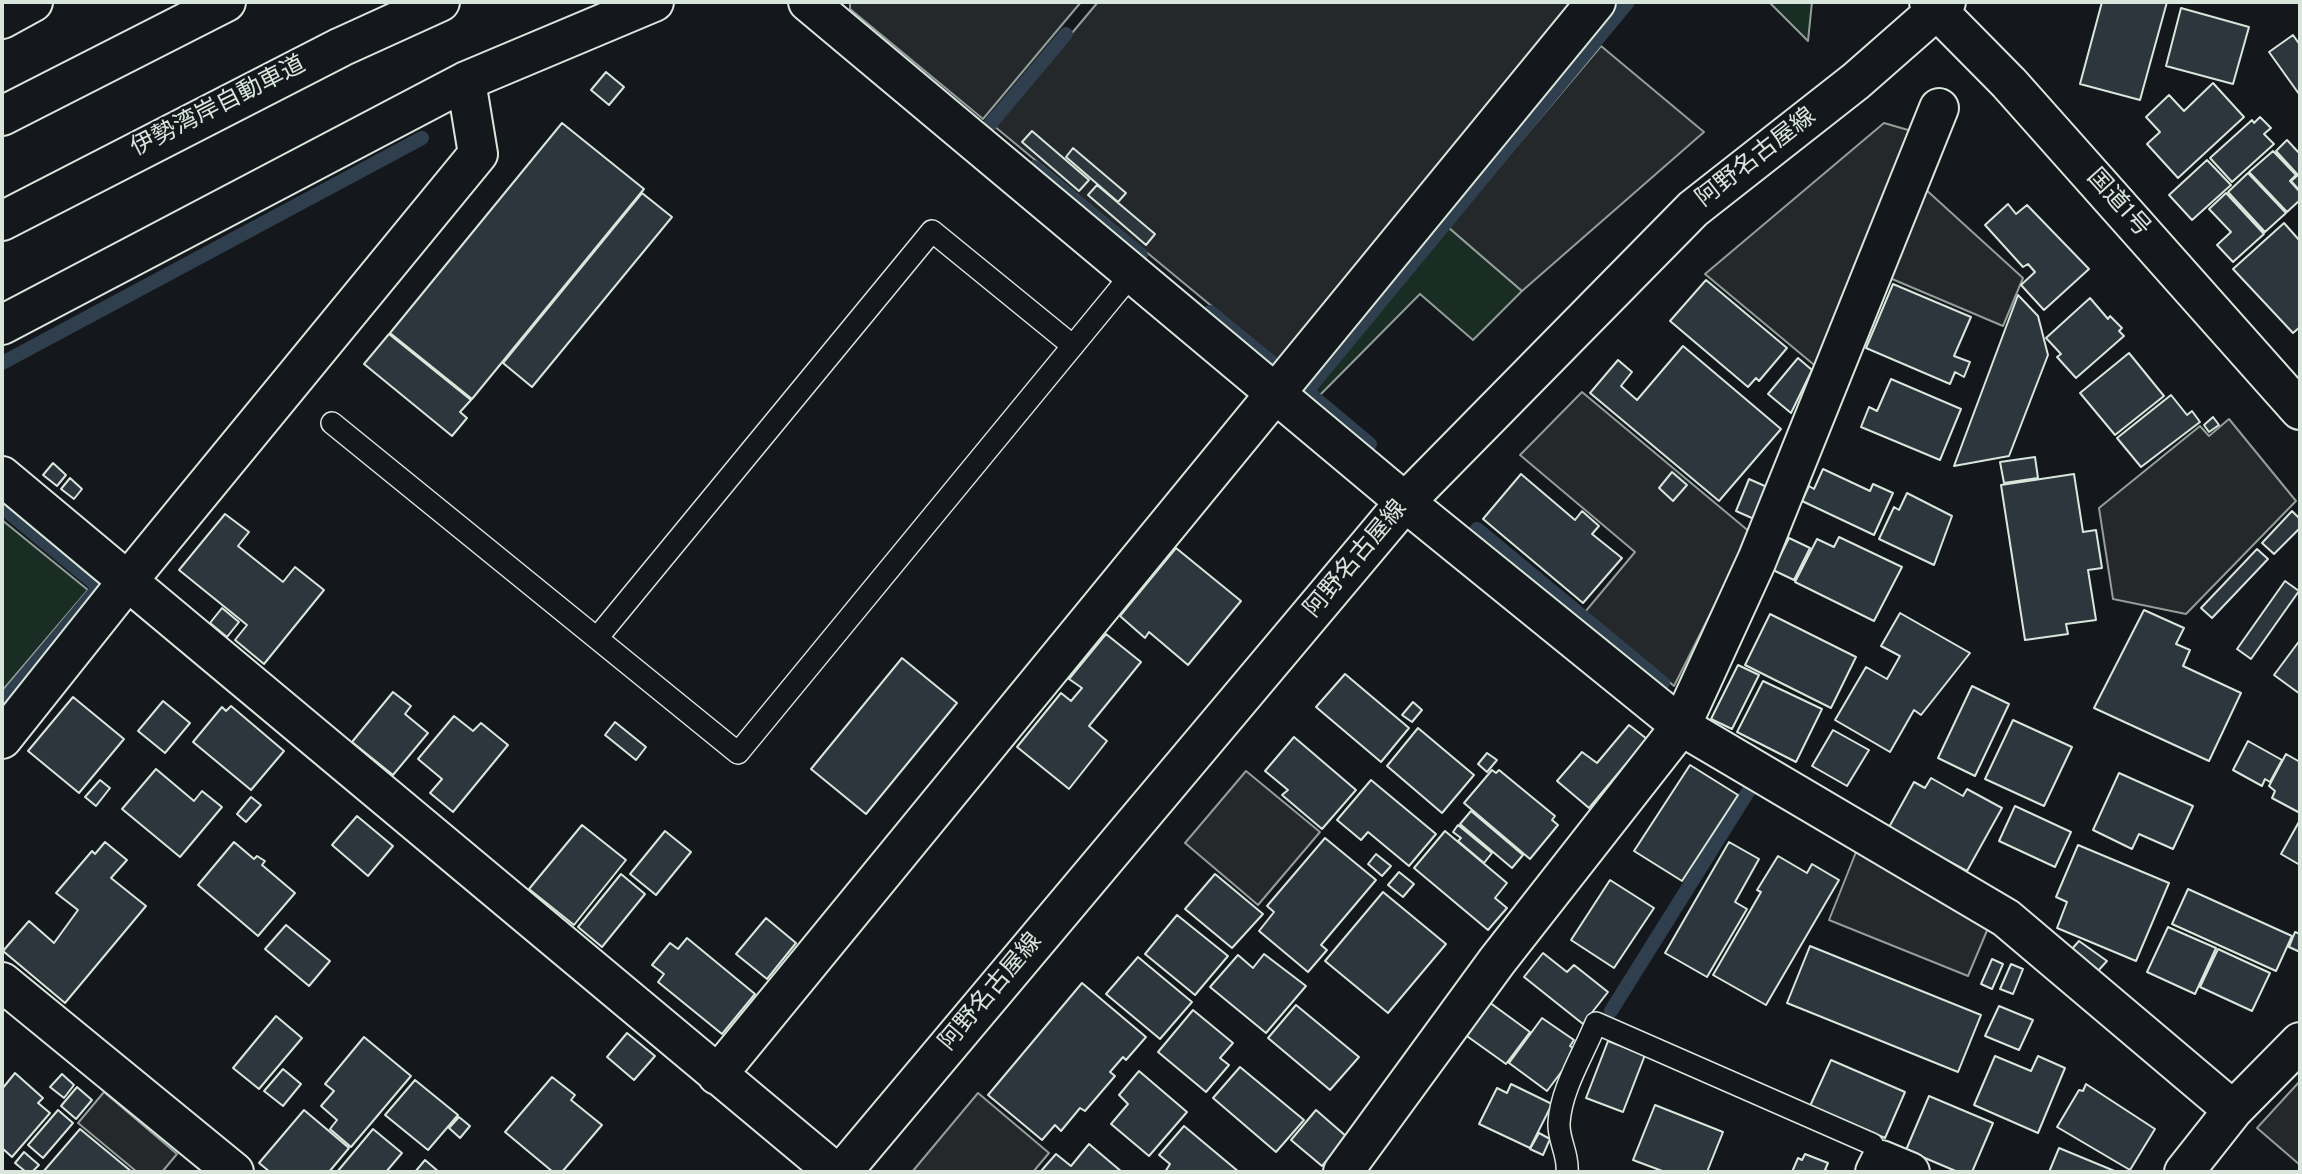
<!DOCTYPE html>
<html>
<head>
<meta charset="utf-8">
<style>
	body { margin:0 }
	#map { position:relative; width:2302px; height:1174px; overflow:hidden; background:#14181c; font-family:Overpass,sans-serif }
	canvas { display:block }
	.frame { position:absolute; inset:0; border:4px solid #d8e6dc; pointer-events:none }
</style>
</head>
<body>
<div id="map">
<canvas width="2302" height="1174"></canvas>
<div class="frame"></div>
</div>
<script>
const context = document.querySelector('canvas').getContext('2d');
context.lineJoin = 'round';
function paint(path, color) { context.fillStyle = color; context.fill(path, 'evenodd'); }
function trace(path, color, width, dash) { context.strokeStyle = color; context.lineWidth = width; context.lineCap = dash ? 'butt' : 'round'; context.setLineDash(dash || []); context.stroke(path); }
function drawText(font, color, halo, rows, align = 'center') {
  context.font = font + ' Overpass,"Noto Sans JP",sans-serif'; context.lineWidth = 5; context.setLineDash([]); context.textBaseline = 'middle'; context.strokeStyle = halo; context.fillStyle = color; for (const [text, x, y, turn = 0] of rows) {
    context.save(); context.translate(x, y); context.rotate((+turn || 0) * Math.PI / 180); context.textAlign = isNaN(turn) ? turn : align; if (halo) context.strokeText(text, 0, 0); context.fillText(text, 0, 0); context.restore();
  }
}
const green = new Path2D(`
	M1769,2H1812L1808,41Z
	M1448,227L1522,291L1473,340L1420,294L1320,395L1313,389Z
	M2,520L88,590L2,691Z`);
const parking = new Path2D(`
	M850,2H1081L983,119L850,9Z
	M1098,2H1576L1278,361L994,126Z
	M1601,46L1704,132L1522,291L1448,227Z
	M1884,123L1915,132L1819,369L1705,274Z
	M1923,187L2023,278L2003,326L1885,276Z
	M1582,392L1751,533L1674,686L1585,612L1635,552L1520,455Z
	M2229,419L2296,501L2186,614L2113,599L2099,508L2200,426L2209,436Z
	M1246,771L1320,832L1258,905L1185,843Z
	M1858,847L1991,921L1968,976L1829,920Z
	M2300,1081V1165L2257,1128Z
	M104,1092L177,1154L162,1172H137L78,1123Z
	M978,1093L1049,1153L1033,1172H912Z`);
const stream = new Path2D(`
	M987,128L1066,34
	M1034,167L1141,255
	M1210,312L1270,361
	M2,363L422,138
	M1307,391L1628,2
	M1309,393L1370,444
	M2,507L99,587L2,703
	M1477,529L1663,683
	M1611,1011L1751,787`);
const building = new Path2D(`
	M2102,2H2167L2140,100L2080,84Z
	M2181,8L2249,27L2233,84L2166,66Z
	M2293,35L2300,45L2299,94L2269,52Z
	M606,72L624,87L609,105L591,90Z
	M2213,83L2244,117L2178,178L2147,144L2160,132L2146,117L2169,95L2184,111Z
	M2260,117L2271,128L2264,134L2274,144L2232,182L2210,158L2252,120L2254,123Z
	M562,123L644,189L472,399L390,333Z
	M1032,131L1089,180L1079,191L1022,142Z
	M2287,140L2300,154V191L2291,181L2298,175L2276,151Z
	M1073,148L1126,193L1118,202L1066,157Z
	M2273,151L2296,175L2290,181L2300,192V200L2287,212L2249,172Z
	M2207,160L2231,185L2192,220L2169,195Z
	M2248,173L2286,213L2265,232L2228,192Z
	M1097,185L1155,234L1146,245L1088,195Z
	M642,193L672,217L532,387L503,363Z
	M2226,193L2264,234L2233,262L2217,245L2231,232L2209,209Z
	M2008,204L2016,214L2027,205L2089,269L2044,310L2021,285L2035,272L2028,264L2023,267L1985,225Z
	M2284,223L2300,241V327L2293,333L2233,269Z
	M1706,280L1787,348L1759,381L1756,378L1748,387L1670,321Z
	M1893,284L1971,317L1954,356L1970,362L1964,377L1955,372L1950,384L1866,348Z
	M2018,295L2038,316L2048,355L2009,456L1954,466Z
	M2090,298L2108,319L2110,316L2122,328L2119,331L2124,336L2076,378L2057,357L2061,354L2046,338Z
	M389,334L471,400L460,412L467,418L452,436L364,364Z
	M1683,346L1781,429L1719,501L1590,393L1618,360L1632,372L1621,386L1637,400Z
	M2129,353L2164,396L2115,435L2080,393Z
	M1798,358L1812,370L1791,413L1768,394Z
	M1891,379L1961,409L1940,460L1861,427L1869,407L1877,411Z
	M2171,395L2187,415L2192,411L2200,422L2141,467L2117,438Z
	M2213,417L2219,425L2209,432L2204,425Z
	M2035,457L2038,478L2004,483L2000,462Z
	M53,463L66,475L57,486L43,475Z
	M1823,469L1870,491L1873,484L1893,493L1874,535L1802,501L1809,486L1814,489Z
	M1672,472L1687,485L1673,501L1659,488Z
	M1521,474L1575,520L1582,511L1599,526L1592,534L1622,558L1583,603L1483,519Z
	M2074,474L2083,532L2096,530L2102,568L2088,570L2096,620L2066,624L2068,634L2025,640L2001,485Z
	M70,478L82,489L74,499L61,489Z
	M1749,479L1767,487L1754,519L1736,511Z
	M1907,493L1952,516L1934,565L1879,539L1894,507L1899,510Z
	M2292,511L2300,519V528L2274,554L2262,543Z
	M225,514L249,532L238,546L283,582L295,567L324,590L264,664L235,640L247,625L179,570Z
	M1839,537L1902,567L1874,621L1795,582L1817,539L1834,547Z
	M1789,538L1810,548L1794,580L1773,570Z
	M1176,548L1241,601L1188,665L1149,632L1145,638L1120,616Z
	M2257,549L2268,559L2212,618L2201,608Z
	M2285,581L2299,591L2251,659L2237,649Z
	M222,608L239,622L227,637L210,623Z
	M2144,610L2184,628L2176,644L2190,650L2183,666L2241,693L2209,761L2094,708Z
	M1900,613L1970,653L1921,715L1914,710L1890,752L1835,720L1866,667L1887,679L1900,656L1881,646Z
	M1770,614L1856,657L1831,708L1745,665Z
	M1106,634L1141,662L1089,726L1107,741L1069,789L1017,747L1061,693L1071,701L1082,688L1069,679Z
	M2300,640V694L2274,675Z
	M902,658L957,703L866,814L811,769Z
	M1738,665L1759,675L1732,729L1711,719Z
	M1345,674L1409,728L1381,762L1316,707Z
	M1763,681L1822,709L1796,762L1737,732Z
	M1972,686L2009,704L1975,776L1938,758Z
	M393,692L411,706L405,714L428,733L393,775L352,742Z
	M73,697L124,739L79,793L28,751Z
	M163,701L190,723L165,753L138,731Z
	M1413,702L1422,710L1412,722L1402,715Z
	M231,706L284,751L251,790L193,742L222,707L226,711Z
	M454,716L473,731L481,723L508,745L453,812L430,793L442,779L418,759Z
	M2013,720L2072,747L2044,806L1985,779Z
	M615,722L646,747L636,760L605,735Z
	M1629,725L1647,739L1589,808L1557,781L1582,752L1597,763Z
	M1418,728L1474,775L1442,813L1387,766Z
	M1833,730L1869,750L1847,786L1812,766Z
	M1294,737L1356,790L1322,829L1282,795L1288,790L1265,771Z
	M2248,741L2282,760L2270,782L2265,779L2262,786L2233,770Z
	M1487,753L1497,760L1487,772L1478,764Z
	M2286,754L2300,762V813L2272,798L2275,791L2269,786Z
	M1690,765L1738,795L1682,881L1634,851Z
	M156,769L194,801L202,791L222,807L180,857L122,809Z
	M1492,770L1496,773L1499,770L1555,816L1552,820L1558,825L1530,859L1464,803Z
	M2119,773L2193,806L2173,849L2139,834L2132,849L2093,830Z
	M1931,778L1963,796L1967,789L2002,808L1967,871L1888,829L1914,782L1925,788Z
	M100,780L110,788L96,806L85,797Z
	M1371,780L1436,834L1409,866L1368,832L1361,840L1337,820Z
	M251,797L261,805L246,822L237,814Z
	M2015,806L2071,832L2055,867L1999,841Z
	M1471,811L1523,855L1512,868L1460,824Z
	M357,816L393,846L368,876L332,845Z
	M2300,820V865L2281,854Z
	M582,825L626,860L574,925L529,889Z
	M1458,825L1492,853L1484,863L1458,841L1461,838L1453,832Z
	M665,831L691,852L656,895L630,874Z
	M1445,831L1507,883L1495,898L1507,908L1488,930L1414,868Z
	M1325,838L1376,880L1321,945L1327,950L1308,972L1259,931L1274,912L1267,906Z
	M105,842L127,860L111,878L146,906L65,1003L3,951L29,921L54,943L78,910L56,893L92,851L95,854Z
	M234,842L254,859L257,856L265,861L262,865L295,893L258,936L198,885Z
	M1729,842L1759,859L1735,902L1747,909L1707,977L1665,953Z
	M2078,845L2169,883L2136,961L2057,928L2067,902L2056,897Z
	M1376,854L1391,866L1382,876L1368,864Z
	M1778,856L1807,873L1812,864L1839,880L1766,1005L1713,975L1761,892L1757,890Z
	M1399,872L1414,884L1403,897L1388,885Z
	M621,874L645,894L602,947L578,927Z
	M1215,874L1263,914L1232,948L1185,909Z
	M1610,880L1654,908L1614,968L1571,940Z
	M2188,889L2292,936L2276,971L2172,924Z
	M1383,892L1446,944L1388,1013L1325,961Z
	M1177,915L1228,956L1195,995L1145,954Z
	M766,918L796,943L767,979L736,954Z
	M286,925L330,961L309,986L265,949Z
	M2168,927L2216,948L2195,994L2147,972Z
	M2295,932L2300,934V952L2289,947Z
	M687,938L755,994L722,1034L658,982L664,974L652,965L670,943L678,949Z
	M2079,941L2107,961L2097,972L2071,950Z
	M1810,946L1981,1015L1958,1072L1787,1003Z
	M2218,949L2270,973L2252,1011L2200,987Z
	M1543,953L1567,972L1574,965L1608,992L1583,1024L1524,977Z
	M1264,954L1306,986L1266,1033L1210,987L1238,955L1253,968Z
	M1138,957L1192,1002L1160,1039L1106,994Z
	M1992,959L2003,964L1992,989L1981,984Z
	M2011,964L2023,969L2013,994L2000,989Z
	M1082,983L1146,1037L1126,1060L1123,1057L1110,1072L1115,1076L1085,1111L1080,1108L1061,1131L1055,1125L1042,1140L988,1095Z
	M1489,1002L1530,1032L1506,1064L1464,1034Z
	M1296,1005L1359,1057L1330,1090L1268,1038Z
	M1999,1006L2033,1020L2019,1050L1985,1036Z
	M1193,1010L1233,1043L1220,1058L1229,1065L1206,1092L1158,1052Z
	M276,1016L302,1038L259,1089L233,1068Z
	M1542,1018L1574,1040L1570,1046L1577,1051L1547,1091L1509,1063Z
	M627,1033L655,1056L634,1080L607,1057Z
	M364,1037L411,1076L351,1147L330,1129L337,1120L321,1106L334,1091L325,1084Z
	M1608,1041L1645,1055L1623,1112L1586,1098Z
	M1995,1056L2031,1071L2038,1056L2065,1068L2038,1133L1974,1105Z
	M1831,1060L1905,1092L1885,1138L1810,1106Z
	M1240,1067L1304,1120L1276,1152L1213,1098Z
	M283,1069L301,1084L283,1106L264,1091Z
	M1139,1071L1187,1112L1149,1156L1111,1124L1128,1104L1119,1095Z
	M15,1073L43,1098L38,1103L50,1113L12,1157L2,1148V1089Z
	M62,1074L74,1085L64,1098L50,1087Z
	M552,1077L575,1095L571,1100L602,1125L562,1172H553L505,1132Z
	M415,1080L458,1115L428,1150L385,1115Z
	M1511,1084L1552,1104L1530,1148L1479,1124L1497,1088L1507,1093Z
	M2086,1084L2155,1129L2130,1170L2057,1127L2079,1090L2083,1091Z
	M77,1087L92,1100L76,1119L61,1106Z
	M1929,1096L1993,1123L1972,1172H1958L1906,1150Z
	M1655,1105L1723,1132L1707,1172H1665L1633,1160Z
	M58,1110L73,1123L43,1158L28,1145Z
	M304,1110L349,1148L329,1172H270L259,1163Z
	M1316,1110L1347,1137L1322,1166L1291,1140Z
	M459,1117L470,1126L460,1138L449,1128Z
	M1184,1126L1239,1172H1165L1170,1164L1159,1155Z
	M80,1129L132,1172H43Z
	M373,1129L402,1153L386,1172H337Z
	M1539,1133L1550,1139L1543,1155L1530,1149Z
	M1089,1144L1122,1172L1041,1171L1056,1154L1071,1166Z
	M2059,1148L2117,1172H2049Z
	M24,1152L39,1165L32,1172H26L15,1163Z
	M1805,1154L1828,1163L1825,1170L1830,1172H1792L1798,1158L1802,1160Z
	M425,1160L439,1172H415Z`);
const service = new Path2D(`
	M332,423L738,753L1132,274
	M597,638L932,231L1073,346
	M1567,1172C1569,1155 1558,1140 1559,1123C1561,1089 1583,1055 1596,1023L1872,1144L1881,1160`);
const minor = new Path2D(`
	M808,2L1405,502L1681,726L2006,918L2233,1110
	M2,19L33,2
	M2,325L466,81L654,2
	M2,476L835,1172
	M2,739L126,583L478,154L466,81
	M2,982L234,1172
	M717,1075L1596,2
	M1343,1172L1497,961L1681,726L1757,560L1939,108
	M1875,1172L1881,1160L1910,1172
	M2184,1172L2233,1110L2300,1042`);
const secondary = new Path2D(`
	M842,1172L1405,502L1693,209L1856,81L1946,2`);
const trunk = new Path2D(`
	M1929,2L2009,83L2300,410`);
const motorway = new Path2D(`
	M2,116L226,2
	M2,221L341,47L440,2`);
const streetNames = [
	["伊勢湾岸自動車道",219,108,-27],
	["阿野名古屋線",1757,159,-38],
	["国道1号",2117,204,48],
	["阿野名古屋線",1357,560,-50],
	["阿野名古屋線",992,993,-50]
];
paint(green, '#1a2d24');
trace(green, '#939e99', 2);
paint(parking, '#24282b');
trace(parking, '#939e99', 2);
trace(stream, '#2f3f4d', 14);
paint(building, '#2c363c');
trace(building, '#d8e6dc', 2);
trace(service, '#d8e6dc', 24);
trace(minor, '#d8e6dc', 42);
trace(secondary, '#d8e6dc', 42);
trace(trunk, '#d8e6dc', 42);
trace(motorway, '#d8e6dc', 42);
trace(service, '#14181c', 21);
trace(minor, '#14181c', 38);
trace(secondary, '#14181c', 38);
trace(trunk, '#14181c', 38);
trace(motorway, '#14181c', 38);
drawText('24px', '#d8e6dc', '#14181c', streetNames);
</script>
</body>
</html>
